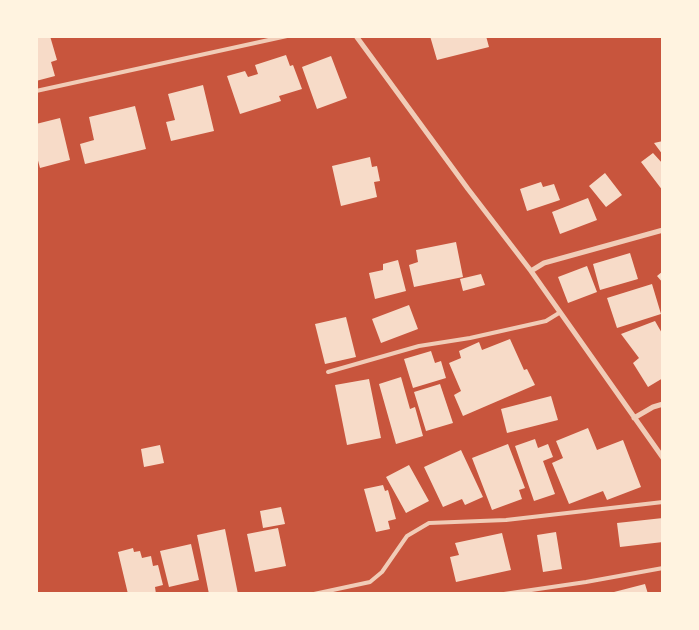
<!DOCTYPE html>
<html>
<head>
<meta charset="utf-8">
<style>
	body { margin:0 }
	#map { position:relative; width:699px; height:630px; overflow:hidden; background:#c8553d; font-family:"Fira Sans Condensed",sans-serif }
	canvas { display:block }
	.frame { position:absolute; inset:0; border:38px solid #fff3e0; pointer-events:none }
</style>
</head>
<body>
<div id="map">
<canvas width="699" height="630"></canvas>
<div class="frame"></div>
</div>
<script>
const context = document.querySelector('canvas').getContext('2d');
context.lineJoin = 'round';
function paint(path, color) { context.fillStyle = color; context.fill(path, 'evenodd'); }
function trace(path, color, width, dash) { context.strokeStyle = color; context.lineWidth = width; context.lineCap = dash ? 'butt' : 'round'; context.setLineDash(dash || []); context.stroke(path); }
const building = new Path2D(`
	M36,36H50L57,60L51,62L55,76L36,81Z
	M430,36H486L489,47L437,60Z
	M286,55L290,66L293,65L302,89L279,96L281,101L240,114L227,76L245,71L248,77L258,74L255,65Z
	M331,56L347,98L317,109L302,67Z
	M203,85L214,131L171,141L166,122L175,120L168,94Z
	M135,106L146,149L85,164L80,144L94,140L89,117Z
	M60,118L70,160L40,168L36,153V124Z
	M663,141V155L654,143Z
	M653,153L663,164V191L641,162Z
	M370,157L372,167L377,166L380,181L374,182L377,197L341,206L332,166Z
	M605,173L622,195L606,207L589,186Z
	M541,182L543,187L554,184L560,200L527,211L520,189Z
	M588,198L597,220L560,234L552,212Z
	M456,242L463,277L414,287L409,265L418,262L416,250Z
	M630,253L638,279L600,290L593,264Z
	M398,260L406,291L375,299L369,273L383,270V264Z
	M587,266L597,292L568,303L558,277Z
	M663,271V283L657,276Z
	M481,274L485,285L463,291L460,279Z
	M652,284L661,314L617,328L607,298Z
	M409,305L418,329L381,343L372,319Z
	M346,317L356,357L325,364L315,324Z
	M655,321L663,335V378L648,387L633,363L639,358L621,334Z
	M510,339L524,370L527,369L535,385L463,416L454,395L461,391L449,363L461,358L459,351L479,342L482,350Z
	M431,351L435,363L441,361L446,378L413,388L404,359Z
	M401,377L410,409L415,407L423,436L396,444L379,384Z
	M369,379L381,438L347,445L335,385Z
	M440,384L453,423L426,431L414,392Z
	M551,396L558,420L507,433L501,409Z
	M588,428L597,450L623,440L641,487L607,500L603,491L569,504L552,463L563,458L556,441Z
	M535,439L538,448L548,444L553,457L543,461L555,494L534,501L515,446Z
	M508,444L525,488L519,490L522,499L492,510L472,458Z
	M160,445L164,463L144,467L141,449Z
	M461,450L483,497L465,505L462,499L443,507L424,467Z
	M409,465L429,501L406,513L386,477Z
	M383,485L385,491L388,490L396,519L388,521L390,529L376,532L364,489Z
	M281,507L285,524L263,528L260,511Z
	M663,518V542L620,547L617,523Z
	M278,528L286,566L255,572L247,534Z
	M225,529L238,594H209L197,535Z
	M556,532L562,569L543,572L537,535Z
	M502,533L511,570L456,582L450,557L459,555L455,543Z
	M191,544L199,580L169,587L160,551Z
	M133,548L134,552L140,551L142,558L151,556L153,566L158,565L163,585L155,587L156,594H128L118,552Z
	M645,584L648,594H615L614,592Z`);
const service = new Path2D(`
	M36,91L287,36
	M328,372L419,346L470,338L546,321L559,313
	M314,594L370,582L382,572L407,536L429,523L506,520L663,502
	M504,594L586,582L663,568`);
const minor = new Path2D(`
	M356,36L468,189L531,271L663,458
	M531,271L544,263L663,230
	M634,418L653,407L663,404`);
paint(building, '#f7dbc8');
trace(service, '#f1ccb7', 4);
trace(minor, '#f1ccb7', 5);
</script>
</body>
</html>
